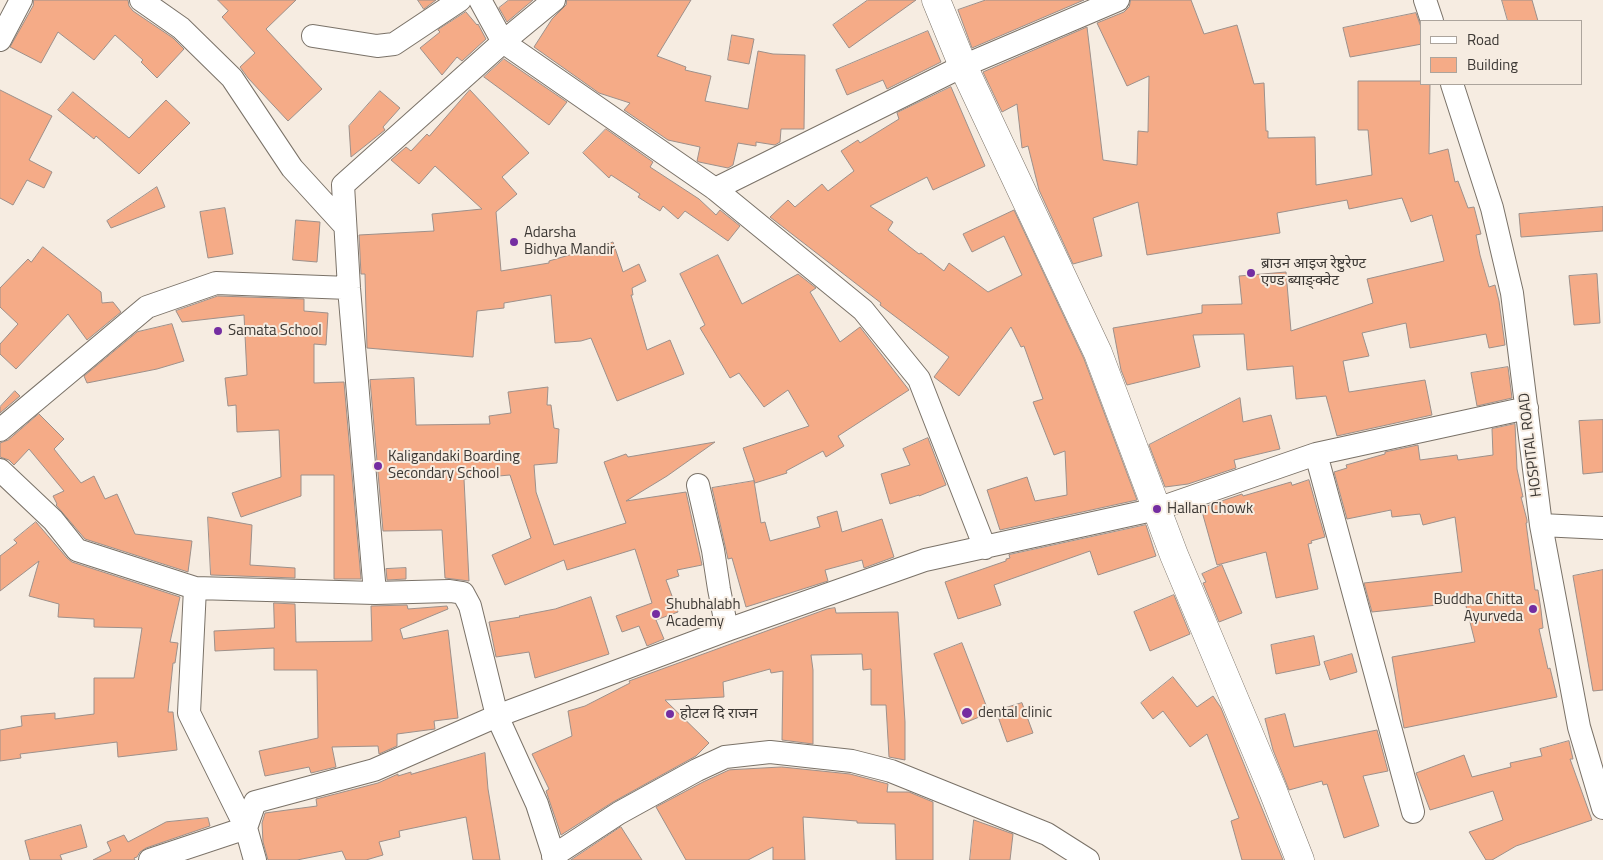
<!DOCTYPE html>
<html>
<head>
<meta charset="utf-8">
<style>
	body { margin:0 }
	#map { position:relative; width:1603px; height:860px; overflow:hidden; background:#f6ece1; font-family:"Titillium Web",sans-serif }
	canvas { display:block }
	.legend { position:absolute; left:1420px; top:20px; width:162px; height:65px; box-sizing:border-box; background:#f6ece1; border:1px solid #aca49c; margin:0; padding:6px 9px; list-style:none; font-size:15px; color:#3d3935 }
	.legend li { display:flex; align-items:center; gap:10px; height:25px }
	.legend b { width:25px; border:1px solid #aca49c }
</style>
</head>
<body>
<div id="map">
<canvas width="1603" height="860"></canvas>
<ul class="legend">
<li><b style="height:6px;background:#fff"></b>Road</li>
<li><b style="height:14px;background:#f5ab87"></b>Building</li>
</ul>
</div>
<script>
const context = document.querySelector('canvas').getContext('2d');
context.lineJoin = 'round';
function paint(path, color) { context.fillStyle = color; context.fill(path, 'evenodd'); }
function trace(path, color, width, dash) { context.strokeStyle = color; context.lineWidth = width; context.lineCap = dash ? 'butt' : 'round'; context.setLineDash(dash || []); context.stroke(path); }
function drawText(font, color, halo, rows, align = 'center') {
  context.font = font + ' "Titillium Web","Noto Sans Devanagari",sans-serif'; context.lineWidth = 4; context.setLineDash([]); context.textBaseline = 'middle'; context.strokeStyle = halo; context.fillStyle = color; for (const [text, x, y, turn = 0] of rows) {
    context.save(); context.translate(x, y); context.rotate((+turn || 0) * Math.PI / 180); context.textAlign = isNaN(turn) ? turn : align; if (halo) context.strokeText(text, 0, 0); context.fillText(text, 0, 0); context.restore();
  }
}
const building = new Path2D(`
	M34,0H128L129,6L133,11L173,38L184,49L157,78L141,62L143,60L115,35L94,60L58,32L41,63L10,47L33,6Z
	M218,0H296L266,29L322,89L288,121L248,78L240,67L255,53L222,17L228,11Z
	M418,0H436L424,9Z
	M509,0H533L507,22L499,8Z
	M567,0H691L657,56L686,67L685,70L711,76L705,101L748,109L758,51L773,54L805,55L804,129H781L780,142L775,145L756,142V146L738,143L733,165L728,168L699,162L697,161L700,147L668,140L624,110L630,103L599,93L534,47L552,19L566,5Z
	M868,0H916L849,48L833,25Z
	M986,0H1084L972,48L958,10Z
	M1131,0H1191L1204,34L1237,25L1254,84L1264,83L1266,131H1268V138L1315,137L1316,185L1372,175L1368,130H1358V81H1422V84H1430L1429,154L1448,149L1455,182L1458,181L1468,208L1474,207L1481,234L1476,235L1480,255L1489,287L1495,285L1499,301L1505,345L1489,348L1486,334L1410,348L1406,323L1362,333L1369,356L1343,361L1349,392L1425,380L1432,415L1337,436L1326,396L1296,399L1293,366L1247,370L1244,334L1193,335L1200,367L1127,385L1121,370L1113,328L1202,313V305L1242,304L1239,276L1286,272L1291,331L1373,303L1367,279L1444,261L1432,215L1411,222L1402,198L1349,209L1347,200L1277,213L1280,233L1147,255L1138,202L1093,218L1102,256L1073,264L1039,190L1028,146L1022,148L1017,104L1002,112L983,72L1087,27L1103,160L1137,165L1138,131L1148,132L1149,76L1127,86L1097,23L1124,12L1129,7Z
	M1502,0H1532L1538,21H1508Z
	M466,12L477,25L478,24L486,39L462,61L457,57L442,75L420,48L440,32L438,30Z
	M1416,13L1422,30V44L1350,57L1343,28Z
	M928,31L941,62L887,89L883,80L847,95L836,70Z
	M732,35L754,39L749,64L728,60Z
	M504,59L567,102L549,125L484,77Z
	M951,87L985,166L933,190L927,177L870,206L893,222L888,230L919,254L921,253L944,271L949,263L988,292L1022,275L1004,236L972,252L963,234L1014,210L1084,359L1137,500L1000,530L987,490L1027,477L1035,501L1067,495L1065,451L1054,455L1033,402L1043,399L1024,346L1021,347L1011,327L959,396L934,377L949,357L880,305L881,303L770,217L788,200L795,207L822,184L828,191L854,171L841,151L858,140L860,143L899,119L897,113Z
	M0,90L52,116L29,160L52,172L44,188L27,180L13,205L0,198Z
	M470,90L529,153L502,177L517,194L496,212L501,271L549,263V261L613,242L623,272L639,264L646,281L632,288L633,295H631L647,350L670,340L684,374L617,401L591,338L581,341L555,343L551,295L504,303V308L477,311L473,357L367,348L365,274H361L359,235L434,231L432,214L482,209L435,166L419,184L391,160L406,147L411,151L427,134L429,136Z
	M380,91L400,108L383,127L385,130L351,157L349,126Z
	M73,92L129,138L166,100L190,123L139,174L96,136L94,139L58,110Z
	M606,129L653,162L650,167L699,199L716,215L720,210L740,226L728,241L685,211L678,219L663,206L660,211L638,197L640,194L611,175L609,178L583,153Z
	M157,187L165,207L111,228L107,221Z
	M1603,207V231L1521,237L1519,214Z
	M225,208L233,254L208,258L200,212Z
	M296,220L320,222L317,262L293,260Z
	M43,247L101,292L102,303L113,302L121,312L87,340L68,314L16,369L0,354V344L18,324L0,307V288L28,259L31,262Z
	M718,255L742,304L798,274L816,288L810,292L840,342L860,327L909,390L838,436L844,446L826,457L823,451L786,471L787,473L755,483L743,448L809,426L788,390L764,407L739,373L730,378L700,328L705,325L680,274Z
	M1597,274L1600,323L1574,325L1569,276Z
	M218,296L304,299V311L328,313L326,345L314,344V383L344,382L361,579H334V475H301V496L241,517L232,493L281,477L279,430L237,432L236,405L228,406L225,378L247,375L244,315L182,322L176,311Z
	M172,324L184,361L157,369L87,383L84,376L137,332Z
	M1508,367L1512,398L1477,406L1471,373Z
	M414,378L416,425L490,424L489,416L511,413L508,392L548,387L547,405H551L554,428L559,429L557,463L534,465L536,492L554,545L626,523L604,462L626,454L628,457L715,442L667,476L626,501L686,492L702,565L677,570L679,576L666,580L678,612L656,620L664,639L647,646L639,626L622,632L616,616L652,603L635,549L567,570L564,560L505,585L492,555L531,538L510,475L464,479L469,581L445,578L442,530L383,531L370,380Z
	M15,391L20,396L0,413V407Z
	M1240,398L1243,422L1271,415L1280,449L1234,460L1236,468L1188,484L1165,487L1149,445Z
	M39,414L64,439L54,449L81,483L94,476L105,499L117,494L135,534L192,541L188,572L85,539L56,505L57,504L53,496L64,491L29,449L14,465L9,460L0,457V443L8,440Z
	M1603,420V472L1583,474L1579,421Z
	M1515,424L1517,469L1523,497H1521L1527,520V523H1526L1535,590H1538L1541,610L1543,628L1539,629L1548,669L1550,668L1557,697L1404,728L1392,657L1475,642L1465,602L1372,612L1364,583L1462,572L1455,517L1423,525L1420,514L1392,517L1391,510L1347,519L1334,472L1347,468L1346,465L1385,454V452L1418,445L1420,460L1457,455L1458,460L1493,455L1492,429Z
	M928,438L946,485L919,496V495L890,504L881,474L910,465L903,449Z
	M1309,480L1325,537L1311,541L1312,543L1308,544L1318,589L1276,598L1266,552L1217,565L1201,508L1242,494L1243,496L1291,482L1292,485Z
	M754,481L761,523L765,522L770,541L820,527L817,517L837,511L842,532L882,519L894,557L864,568L862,560L825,570L828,581L746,607L732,558L728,559L712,488Z
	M208,517L252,525L250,565L295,568V578L211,575Z
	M36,522L67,558L72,562L180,597L170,642L178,643L175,663H173L168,712H173L177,750L118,757L117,742L20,754L21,758L0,761V730L22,726L21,716L55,713V719L94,714V678H134L142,628L94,627V619L58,617L59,604L29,596L39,561L0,591V556L17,543L14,540Z
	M1146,525L1156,556L1098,575L1090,551L994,585L1001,605L958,619L945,582L1006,561V559L1010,558L1009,555Z
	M1222,565L1242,613L1219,622L1203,583L1206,582L1202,574Z
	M406,568V579L387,580L386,569Z
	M1603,570V690L1593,691L1573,576Z
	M1174,595L1190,634L1150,651L1134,612Z
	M591,597L609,654L535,678L529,652L496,657L489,622L520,617L519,616L555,609Z
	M274,603L295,604L296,642L372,641L371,606L407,605L408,609L447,606L448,609L400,629L403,639L448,630L458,718L434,721L435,729L397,734V746L379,754L378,746L332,747L336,767L311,773L309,767L265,776L259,751L318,738L317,670H274V648L215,651L214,631L274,628Z
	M835,608L836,613L898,612L905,722V760L889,757L886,705H871V669L863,670L862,654L811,655L813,670V744L782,740L783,671L771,673L770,669L723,682L724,697L665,700L709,743L696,756L613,802L561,835L546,791L549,789L532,754L572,736L568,711L585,706L630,683L629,681L827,609Z
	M1314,636L1320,665L1276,674L1271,645Z
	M962,643L989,713L962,724L934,654Z
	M1352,654L1357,672L1330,680L1324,662Z
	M1173,677L1197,707L1213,696L1221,708L1283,860H1242L1231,821L1239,818L1207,734L1190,747L1163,711L1153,719L1141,703Z
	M1022,703L1033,733L1007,742L996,711Z
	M1285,714L1294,747L1377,730L1388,771L1363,776L1379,826L1344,838L1327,784L1323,785L1322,781L1289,790L1273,750L1265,719Z
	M1569,741L1573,759H1570L1592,820L1516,846L1492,860H1486L1469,832L1503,820L1493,791L1430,810L1416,773L1464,755L1472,777L1511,767L1510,763L1542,756L1540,749Z
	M485,753L488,789L500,860H473L466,817L399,831L400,837L379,842L383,855L366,860H346L342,851L297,860H268L263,842L262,823L265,813L317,806L316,799L378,783L398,774V776L411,772V774Z
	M782,767L850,774L888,784L887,792H909L933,802V860H896L895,824L857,823V821L803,817L805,860H773V847L748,860H686L656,807L703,782L729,770Z
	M208,818L210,826L146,848L140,852L137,857L134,858L135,860H93L111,851L107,842L124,835L128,842L166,822Z
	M974,820L1013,834L1010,860H970Z
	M81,825L87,847L60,855L62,860H30L25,841Z
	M621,827L642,860H571Z`);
const street = new Path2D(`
	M141,0L181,28L232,78L292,168L345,226
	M480,0L503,42L715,189L863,310L919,379L985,548
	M1425,0L1432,21
	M313,36L377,46L394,44L460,0
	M0,40L21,0
	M1452,84L1492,208L1512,293L1541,525L1579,727L1603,808
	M715,189L963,66L1118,0
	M0,430L147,307L216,283L349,288
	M1316,454L1413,812
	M0,470L53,520L77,550L195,588L375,593L450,591L463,593L470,606L497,716L537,804L555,860
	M698,485L713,550L719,589L727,630
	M1541,525L1603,528
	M195,588L189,713L246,828L255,860
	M375,593L349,288L343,185L503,42L554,0
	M553,856L619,813L697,770L725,757L770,752L852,761L891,771L1047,834L1088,860
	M150,860L246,828L255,802L374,770L497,716L727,630L925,560L1157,509L1316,454L1527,408`);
const primary = new Path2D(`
	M936,0L963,66L1098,353L1174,555L1273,791L1300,860`);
const markers = [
	[514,242,5,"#742da1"],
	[1251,273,5,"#742da1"],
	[218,331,5,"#742da1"],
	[378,466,5,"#742da1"],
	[1157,509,5,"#742da1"],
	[1533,609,5,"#742da1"],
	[656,614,5,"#742da1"],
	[967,713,6,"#742da1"],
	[670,714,5,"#742da1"]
];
const poiNames = [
	["Adarsha",524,233],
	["Bidhya Mandir",524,250],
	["ब्राउन आइज रेष्टुरेण्ट",1261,264],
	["एण्ड ब्याङ्क्वेट",1261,281],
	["Samata School",228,331],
	["Kaligandaki Boarding",388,457],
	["Secondary School",388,474],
	["Hallan Chowk",1167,509],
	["Buddha Chitta",1523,600,"right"],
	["Ayurveda",1523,617,"right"],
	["Shubhalabh",666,605],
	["Academy",666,622],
	["dental clinic",978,713],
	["होटल दि राजन",680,714]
];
const streetNames = [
	["HOSPITAL ROAD",1531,445,-97]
];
paint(building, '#f5ab87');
trace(building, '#9d908a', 1);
trace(street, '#7a7268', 24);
trace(primary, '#7a7268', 29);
trace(street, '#fff', 22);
trace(primary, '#fff', 28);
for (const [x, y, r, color] of markers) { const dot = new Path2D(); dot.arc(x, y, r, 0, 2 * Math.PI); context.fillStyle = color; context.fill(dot); trace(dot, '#f6ece1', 2); }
drawText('15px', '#3d3935', '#f6ece1', poiNames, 'left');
drawText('15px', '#3d3935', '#f6ece1', streetNames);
</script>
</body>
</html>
